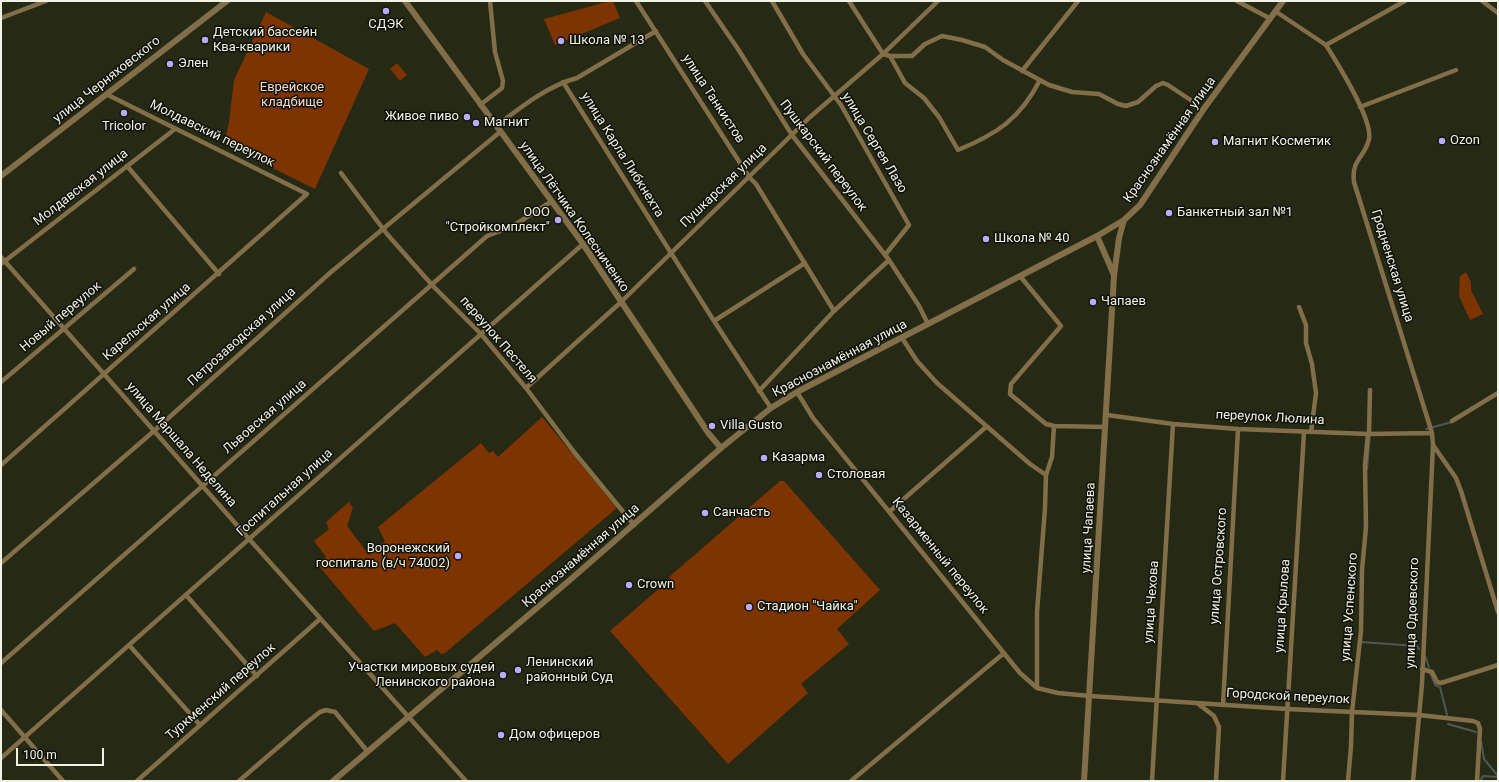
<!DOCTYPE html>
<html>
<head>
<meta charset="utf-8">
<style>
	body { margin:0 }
	#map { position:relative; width:1499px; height:782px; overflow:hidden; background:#262a15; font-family:Roboto,sans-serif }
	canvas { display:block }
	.frame { position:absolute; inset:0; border:2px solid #eff2e5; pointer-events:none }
	.scale { position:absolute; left:16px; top:748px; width:88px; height:18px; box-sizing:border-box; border:2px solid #eff2e5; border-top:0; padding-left:5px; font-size:12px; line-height:14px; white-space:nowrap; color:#eff2e5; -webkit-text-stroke:3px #101109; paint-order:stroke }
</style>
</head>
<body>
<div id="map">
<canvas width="1499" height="782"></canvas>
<div class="frame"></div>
<div class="scale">100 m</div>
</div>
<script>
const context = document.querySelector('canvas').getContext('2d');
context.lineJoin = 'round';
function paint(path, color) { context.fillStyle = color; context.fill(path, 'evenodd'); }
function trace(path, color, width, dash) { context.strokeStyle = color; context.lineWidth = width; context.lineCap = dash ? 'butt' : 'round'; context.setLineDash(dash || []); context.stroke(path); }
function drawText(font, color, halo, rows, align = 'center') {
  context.font = font + ' Roboto,sans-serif'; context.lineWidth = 3; context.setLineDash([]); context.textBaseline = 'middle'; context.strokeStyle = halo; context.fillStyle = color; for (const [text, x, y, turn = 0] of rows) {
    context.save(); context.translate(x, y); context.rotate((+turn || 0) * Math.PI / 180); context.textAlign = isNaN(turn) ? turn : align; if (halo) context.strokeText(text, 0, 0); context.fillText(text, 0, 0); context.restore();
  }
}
const green = new Path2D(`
	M610,1H613L620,18L555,45L544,19Z
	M266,12L369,69L315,189L224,144L229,122L234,80Z
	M397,63L407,75L400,81L390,69Z
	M1466,272L1471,282V290L1483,314L1470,320L1459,296L1460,276Z
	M542,417L617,508L445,653L441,654L437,650L425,657L395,623L374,631L317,564L326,557L314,541L329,529L326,522L349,502L353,508L347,526L369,555L385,541L378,527L481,443L489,453L493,451L498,457Z
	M780,481H784L880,590L837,629L849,644L801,684L808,693L728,764L610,631L670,579L669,577Z`);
const stream = new Path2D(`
	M1426,429L1452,422
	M1367,469L1370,435
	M1361,642L1417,646L1419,649
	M1425,656L1429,667
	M1431,675L1435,685L1440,687L1447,715
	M1448,724L1476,732
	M1481,741L1484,759L1498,776
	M1480,781L1483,776L1498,777`);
const minor = new Path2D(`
	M636,1L749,177L756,184L834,311
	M705,1L738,49L792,135L889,260L919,306L928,324
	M772,1L803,54L841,105L909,225L885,255
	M849,1L883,54L890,56L905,83L924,98L939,117L958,150C997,134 1020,119 1040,80
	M1237,1L1269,18
	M1405,1L1326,45C1337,63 1373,119 1369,139C1365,158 1351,159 1354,182L1432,433L1433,445L1456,478L1461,491L1498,612
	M1482,1L1498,13
	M1275,11L1326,45
	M1,18L46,1
	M890,56H912L925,44L942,36L962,40L985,47L1003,60L1049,85L1072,92L1099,94L1118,104L1126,106L1138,102L1156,86L1163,83L1168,85L1195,103
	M1022,71L1078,1
	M563,82L714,321L771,408
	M480,105L502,88L503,81L495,52L490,1
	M1360,107L1456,70
	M496,126C521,107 547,86 577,78L656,31
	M127,166L219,274
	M341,173L387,234L433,286L481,334L526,388L574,452L634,525
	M1,257L250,540L466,781
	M1,264L175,129
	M1020,276L1061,326L1011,384L1010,394L1046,424L1054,426
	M1299,307L1306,325V343L1312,364L1316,393L1311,432
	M714,321L805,263
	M902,338L917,361L937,383L1030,464L1046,475L1052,457L1054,426L1106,427
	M1,382L134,269
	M526,388L621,302L810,117L883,54L938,1
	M759,391L834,311L889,260
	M797,392L813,418L1020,673L1037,688L1058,693L1090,696L1287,709L1419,715L1473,721L1478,723L1480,729L1477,781
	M1107,415L1173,424L1238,429L1368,434L1432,433
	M1452,421L1498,393
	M1369,434L1370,390
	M1,465L307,194L106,94
	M890,511L986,427
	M1,563L154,431L331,272L500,132
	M186,595L257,676
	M129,645L200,725
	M1,663L487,236L513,226L552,201
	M1422,669L1432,672L1437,682L1441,683L1498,665
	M1037,688V612L1045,508L1046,475
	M1197,703L1214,716L1219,727L1216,781
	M1223,705L1238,429
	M1,710L63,781
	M1,758L583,244
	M137,781L320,619
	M239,781L306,723L320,712L326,710L335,712L368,752
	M851,781L1004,653
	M1152,781L1173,424
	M1283,781L1304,432
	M1348,781L1351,746L1352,712L1361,631L1362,570L1366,527L1365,465L1368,434
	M1413,781L1422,684L1433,445`);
const tertiary = new Path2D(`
	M405,1L583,244L709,434L721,448
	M1,176L227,1
	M1097,236L1114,275
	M333,781L571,579L721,448L771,408L797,392L1097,236L1124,220L1140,205L1203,110L1283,1
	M1084,781L1114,276L1119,238L1124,220`);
const markers = [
	[386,11,4,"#b8abf7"],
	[205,40,4,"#b8abf7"],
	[561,41,4,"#b8abf7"],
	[170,64,4,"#b8abf7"],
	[124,113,4,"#b8abf7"],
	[467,117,4,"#b8abf7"],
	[476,123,4,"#b8abf7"],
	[1442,141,4,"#b8abf7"],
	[1215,142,4,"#b8abf7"],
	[1169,213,4,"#b8abf7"],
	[558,220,4,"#b8abf7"],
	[986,239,4,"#b8abf7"],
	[1093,302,4,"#b8abf7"],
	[712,426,4,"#b8abf7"],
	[764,458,4,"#b8abf7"],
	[819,475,4,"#b8abf7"],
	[705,513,4,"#b8abf7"],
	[458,556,4,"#b8abf7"],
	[629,585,4,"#b8abf7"],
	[749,607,4,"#b8abf7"],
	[518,670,4,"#b8abf7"],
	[503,675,4,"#b8abf7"],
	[501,735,4,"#b8abf7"]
];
const poiNames = [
	["СДЭК",386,25,"center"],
	["Детский бассейн",213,33],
	["Ква-кварики",213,48],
	["Школа № 13",569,41],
	["Элен",178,64],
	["Живое пиво",459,117,"right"],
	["Магнит",484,123],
	["Tricolor",124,127,"center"],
	["Ozon",1450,141],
	["Магнит Косметик",1223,142],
	["ООО",550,213,"right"],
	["\"Стройкомплект\"",550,228,"right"],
	["Банкетный зал №1",1177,213],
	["Школа № 40",994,239],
	["Чапаев",1101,302],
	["Villa Gusto",720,426],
	["Казарма",772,458],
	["Столовая",827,475],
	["Санчасть",713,513],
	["Воронежский",450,549,"right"],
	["госпиталь (в/ч 74002)",450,564,"right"],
	["Crown",637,585],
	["Стадион \"Чайка\"",757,607],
	["Ленинский",526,663],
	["районный Суд",526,678],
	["Участки мировых судей",495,668,"right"],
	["Ленинского района",495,683,"right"],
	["Дом офицеров",509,735]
];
const streetNames = [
	["улица Черняховского",107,80,-38],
	["улица Танкистов",713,99,57],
	["Молдавский переулок",212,134,26],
	["Краснознамённая улица",1170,140,-55],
	["улица Сергея Лазо",874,143,59],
	["улица Карла Либкнехта",622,155,58],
	["Пушкарский переулок",823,156,53],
	["Пушкарская улица",724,186,-44],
	["Молдавская улица",81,188,-38],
	["улица Лётчика Колесниченко",574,217,55],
	["Гродненская улица",1392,266,73],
	["Новый переулок",61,317,-40],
	["Карельская улица",147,322,-41],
	["Петрозаводская улица",242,337,-42],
	["переулок Пестеля",498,340,49],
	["Краснознамённая улица",840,359,-28],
	["Львовская улица",265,417,-41],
	["переулок Люлина",1270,418,3],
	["улица Маршала Неделина",181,445,49],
	["Госпитальная улица",285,493,-42],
	["улица Чапаева",1089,528,-87],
	["Краснознамённая улица",581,556,-41],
	["Казарменный переулок",940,556,51],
	["улица Островского",1219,566,-86],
	["улица Чехова",1152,602,-86],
	["улица Крылова",1283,606,-86],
	["улица Успенского",1350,607,-86],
	["улица Одоевского",1413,613,-88],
	["Туркменский переулок",221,692,-41],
	["Городской переулок",1288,697,3]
];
const parkNames = [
	["Еврейское",292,88],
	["кладбище",292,103]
];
paint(green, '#7d3400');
trace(stream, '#4b5954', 2);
trace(minor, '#826f4a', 4.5);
trace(tertiary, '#826f4a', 6);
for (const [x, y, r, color] of markers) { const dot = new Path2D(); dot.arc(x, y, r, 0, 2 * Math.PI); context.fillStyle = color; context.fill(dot); trace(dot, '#101109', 1.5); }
drawText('13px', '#eff2e5', '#101109', poiNames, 'left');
drawText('13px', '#eff2e5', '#101109', streetNames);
drawText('13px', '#f2d9cd', '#101109', parkNames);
</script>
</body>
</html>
